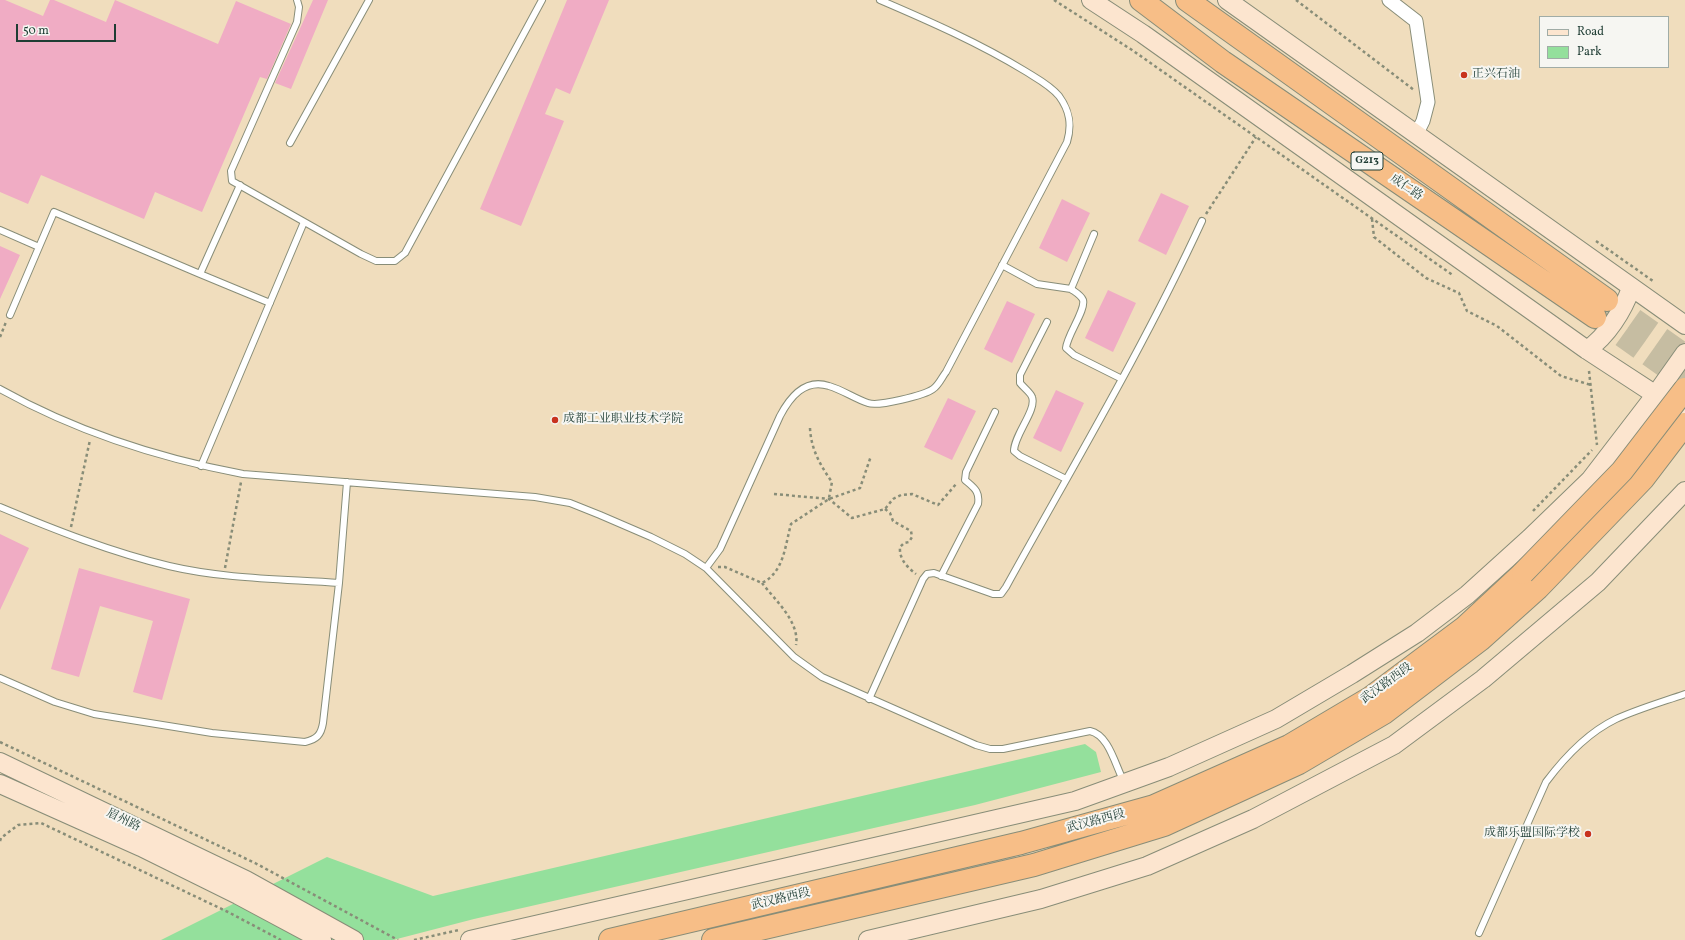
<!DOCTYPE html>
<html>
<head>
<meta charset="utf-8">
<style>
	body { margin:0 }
	#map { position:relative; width:1685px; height:940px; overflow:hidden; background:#f0ddbd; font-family:Vollkorn,serif }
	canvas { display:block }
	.legend { position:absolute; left:1539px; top:16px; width:130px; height:52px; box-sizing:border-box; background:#f6f6f2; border:1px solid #a0aca6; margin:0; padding:5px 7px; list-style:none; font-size:12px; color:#1f3d34 }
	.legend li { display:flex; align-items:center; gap:8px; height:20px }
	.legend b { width:20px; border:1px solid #a0aca6 }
	.scale { position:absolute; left:16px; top:24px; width:100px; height:18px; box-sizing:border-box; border:2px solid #1f3d34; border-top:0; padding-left:5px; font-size:12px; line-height:14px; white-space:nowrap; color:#1f3d34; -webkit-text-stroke:3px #f6f6f2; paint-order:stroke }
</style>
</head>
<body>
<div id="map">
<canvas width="1685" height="940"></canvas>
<ul class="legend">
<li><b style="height:5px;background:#fce5cf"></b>Road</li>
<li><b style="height:11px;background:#94e09c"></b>Park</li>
</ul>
<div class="scale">50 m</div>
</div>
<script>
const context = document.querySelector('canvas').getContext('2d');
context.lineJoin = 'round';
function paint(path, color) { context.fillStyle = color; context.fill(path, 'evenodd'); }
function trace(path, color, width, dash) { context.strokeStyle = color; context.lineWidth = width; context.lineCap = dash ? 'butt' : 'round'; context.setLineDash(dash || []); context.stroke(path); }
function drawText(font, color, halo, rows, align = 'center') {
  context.font = font + ' Vollkorn,"Noto Serif SC",serif'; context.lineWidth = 4; context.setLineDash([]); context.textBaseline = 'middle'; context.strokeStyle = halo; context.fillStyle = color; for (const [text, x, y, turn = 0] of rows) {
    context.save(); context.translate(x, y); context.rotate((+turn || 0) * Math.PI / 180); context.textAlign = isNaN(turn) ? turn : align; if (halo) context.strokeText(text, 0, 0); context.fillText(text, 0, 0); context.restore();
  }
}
const green = new Path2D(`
	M1085,744L1096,752L1101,772L975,805L474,919L393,940H161L327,857L433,896Z`);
const building = new Path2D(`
	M0,0H5L43,16L50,0H54L106,22L115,0L218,44L236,1L291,24L267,79L260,77L202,212L155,192L144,219L41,175L28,204L0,192Z
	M313,0H328L291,89L275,83Z
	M567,0H609L570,94L556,88L545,114L564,121L521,226L480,209Z
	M1161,193L1189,206L1166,255L1138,241Z
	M1062,199L1090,213L1067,262L1039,248Z
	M0,246L20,255L0,299Z
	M1108,290L1136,303L1113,352L1085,338Z
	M1007,301L1035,314L1012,363L984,349Z
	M1056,390L1084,403L1061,452L1033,438Z
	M948,398L976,411L952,460L924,447Z
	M0,534L29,548L0,610Z
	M79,568L190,599L162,700L133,692L153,621L100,606L79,677L51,669Z`);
const highwayTunnel = new Path2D(`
	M1607,300L1685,355
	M1595,317L1685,381`);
const path = new Path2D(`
	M1054,0L1132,50L1454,276
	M1296,0L1414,90
	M1206,214L1256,137
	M1372,219L1374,237L1426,278L1459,293L1467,311L1497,326L1561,376L1591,385
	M1596,241L1653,281L1652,283
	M0,337L6,322
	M1589,371L1597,445
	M810,428C811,449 820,465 832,482L829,498
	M774,494L829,499L852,518L885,509L893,499L901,495L912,494L938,505L957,483
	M885,509L890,513L893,521L911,531L912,537L909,542L904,543L900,547C899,559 907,567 916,574
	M1533,511L1592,450
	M71,527L90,440
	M718,567H725L762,583C784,572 785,546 791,524L829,499L860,488L871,456
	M225,568L241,482
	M762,583C775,600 800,622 796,645
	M0,742L255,863L398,940
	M0,841L1,838L18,825L41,823L228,912L281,940
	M414,940L459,930`);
const lane = new Path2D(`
	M297,0L299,7L297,22L231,171L232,181L361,254L376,261H395L405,253L542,0
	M290,143L369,0
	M0,230L39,247L10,315
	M1094,234L1071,289C1075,292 1081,295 1083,300C1086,310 1067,335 1066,348L1074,355L1122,379
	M39,247L54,212L200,274L240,185
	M1002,265L1037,284L1071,289
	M200,274L270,303
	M1047,322L1020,375V383C1023,387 1031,393 1032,397C1037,410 1014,435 1014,451L1020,456L1066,479
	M0,389C75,431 159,458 243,474L535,497L570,503L600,515L651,537L685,554L706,568L794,657L822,677L976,745L990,749H1003L1090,731C1109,735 1115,765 1124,782
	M201,466L304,222
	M0,507C55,530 111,552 169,566C224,579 283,579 339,583
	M706,568L720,549L780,416C790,397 805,378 829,386C843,390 855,399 868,403C878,407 925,395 933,389C939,385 942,377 946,372L1067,142C1072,125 1070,111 1059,96C1050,85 1036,78 1025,71C979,43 929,21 880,0
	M941,576L978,504C980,491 974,488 965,480L966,472L995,412
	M0,678L55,702L94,714L212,733L305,742C317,739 321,735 323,723L339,583L347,482
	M869,699L923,579L927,574L934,573L993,594H1001L1006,587C1073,466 1144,347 1202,221
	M1479,933L1546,782C1564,758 1589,732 1616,719C1638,709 1662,702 1685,694`);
const street = new Path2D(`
	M1389,0L1416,21L1428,102L1423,121L1416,135`);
const secondary = new Path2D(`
	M1091,0L1143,34L1587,350L1685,414
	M1227,0L1685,325
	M1587,350C1607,336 1623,311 1631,288
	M0,762L246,880L354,940
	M0,784L141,847L238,895L322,940
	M470,940L1075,801L1169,767L1276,719L1352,674L1417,633L1467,595L1530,538L1590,480L1656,394L1685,353
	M868,940L1041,899L1147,866L1253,819L1394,745L1483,679L1598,582L1685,491`);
const highway = new Path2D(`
	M1141,0L1223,62L1595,317
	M1187,0L1607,300
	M610,940L1021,843L1154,806L1289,746L1370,698L1465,627L1523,573
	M713,940L1034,865L1164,825L1299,763L1384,713L1480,640L1538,588L1643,479L1685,424`);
const highwayBridge = new Path2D(`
	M1523,573L1622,471L1685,389`);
const markers = [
	[1464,75,4,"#c8321e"],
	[555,420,4,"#c8321e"],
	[1588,834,4,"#c8321e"]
];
const shields = [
	[1367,161,32]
];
const shieldNames = [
	["G213",1367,161]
];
const poiNames = [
	["正兴石油",1472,75],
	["成都工业职业技术学院",563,420],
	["成都乐盟国际学校",1580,834,"right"]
];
const streetNames = [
	["成仁路",1406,188,34],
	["武汉路西段",1387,684,-36],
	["眉州路",123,821,26],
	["武汉路西段",1096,822,-15],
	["武汉路西段",781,900,-13]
];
paint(green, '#94e09c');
paint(building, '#f0acc4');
trace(highwayTunnel, '#c6bda2', 22, [22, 11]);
trace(lane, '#888d78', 8);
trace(street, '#888d78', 15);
trace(secondary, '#888d78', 20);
trace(highway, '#888d78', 24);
trace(path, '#888d78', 2.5, [3, 3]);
trace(lane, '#fff', 6);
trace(street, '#fff', 13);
trace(secondary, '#fce5cf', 18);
trace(highway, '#f7be87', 22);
trace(highwayBridge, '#888d78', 24, []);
trace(highwayBridge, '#f7be87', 22);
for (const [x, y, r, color] of markers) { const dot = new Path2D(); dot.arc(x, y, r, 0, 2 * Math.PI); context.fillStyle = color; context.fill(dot); trace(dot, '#f6f6f2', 1.5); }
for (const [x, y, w] of shields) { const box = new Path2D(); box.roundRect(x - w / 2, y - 9, w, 18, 3); context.fillStyle = '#f6f6f2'; context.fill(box); trace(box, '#1f3d34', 1); }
drawText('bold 11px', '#1f3d34', null, shieldNames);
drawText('12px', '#1f3d34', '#f6f6f2', poiNames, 'left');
drawText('12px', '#1f3d34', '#f6f6f2', streetNames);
</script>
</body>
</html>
